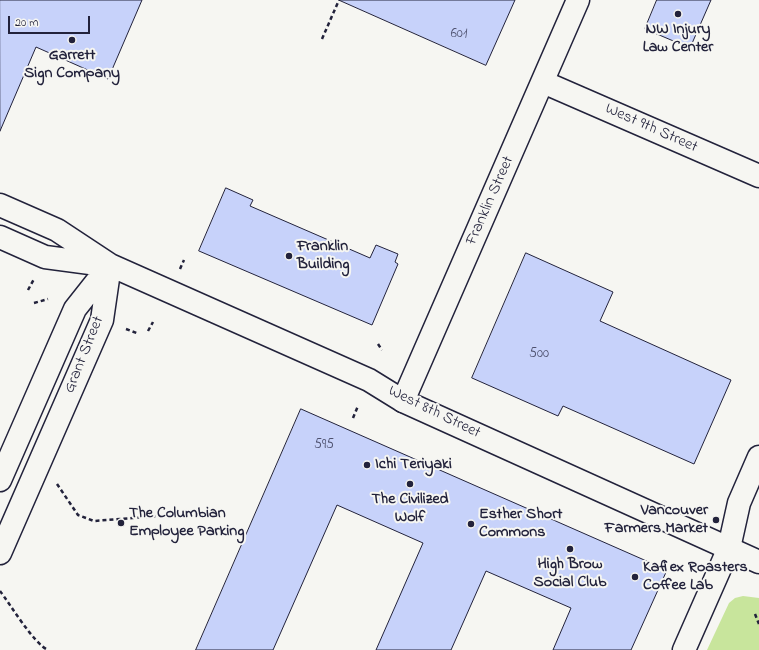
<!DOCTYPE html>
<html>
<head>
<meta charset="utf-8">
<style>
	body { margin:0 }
	#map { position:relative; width:759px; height:650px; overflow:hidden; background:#f6f6f2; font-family:"Indie Flower",sans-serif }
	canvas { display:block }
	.scale { position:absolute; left:8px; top:16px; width:82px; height:18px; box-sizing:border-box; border:2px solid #22223b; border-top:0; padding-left:5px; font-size:12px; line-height:14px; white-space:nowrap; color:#22223b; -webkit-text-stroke:3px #f6f6f2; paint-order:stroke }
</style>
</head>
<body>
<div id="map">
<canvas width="759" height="650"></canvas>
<div class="scale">20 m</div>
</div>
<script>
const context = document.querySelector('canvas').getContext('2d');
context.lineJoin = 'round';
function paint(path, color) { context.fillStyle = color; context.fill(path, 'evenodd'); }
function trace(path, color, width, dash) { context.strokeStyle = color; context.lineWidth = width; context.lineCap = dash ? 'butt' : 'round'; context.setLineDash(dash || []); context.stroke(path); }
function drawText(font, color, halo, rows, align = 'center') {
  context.font = font + ' "Indie Flower",sans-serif'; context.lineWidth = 4; context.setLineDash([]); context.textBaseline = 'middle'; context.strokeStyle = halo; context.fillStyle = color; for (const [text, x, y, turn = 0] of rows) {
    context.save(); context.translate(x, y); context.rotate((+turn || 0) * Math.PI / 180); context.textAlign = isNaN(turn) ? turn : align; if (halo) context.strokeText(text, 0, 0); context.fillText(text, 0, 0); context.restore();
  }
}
const green = new Path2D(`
	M743,596L759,598V650H707L729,603L735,598Z`);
const building = new Path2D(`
	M0,0H142L108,79L36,47L0,131Z
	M339,0H515L486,65Z
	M657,0H711L690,48L645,29Z
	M226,188L253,200L250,206L370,258L376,245L398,254L395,262L398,264L372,325L199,251Z
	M526,253L613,292L600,321L731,380L694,464L563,406L558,416L472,378Z
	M301,409L667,570L631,650H553L571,608L486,571L451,650H376L423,543L337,505L273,650H196Z`);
const path = new Path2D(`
	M322,39L339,0
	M180,269L184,260
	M28,290L34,279
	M34,303L48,299
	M126,329L139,334
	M148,331L153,322
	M378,344L382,350
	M353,418L358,406
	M57,484L78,515L94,521L171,515
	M0,591C10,604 34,644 48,650
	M755,614L759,624`);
const minor = new Path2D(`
	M543,82L759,176
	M403,401L578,0
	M684,650L729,548L739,503L759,457`);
const tertiary = new Path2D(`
	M0,205L57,230L110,265L369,380L403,401L759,562
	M0,237L45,257L105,265
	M0,480L75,309L109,266
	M0,553L102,320L110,265`);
const markers = [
	[678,14,4,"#22223b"],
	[72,40,4,"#22223b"],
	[289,256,4,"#22223b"],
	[367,465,4,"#22223b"],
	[410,484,4,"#22223b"],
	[716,520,4,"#22223b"],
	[121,523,4,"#22223b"],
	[471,524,4,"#22223b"],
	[570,549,4,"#22223b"],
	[635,577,4,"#22223b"]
];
const numberNames = [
	["601",459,35],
	["500",539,355],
	["595",324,446]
];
const poiNames = [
	["NW Injury",678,30,"center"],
	["Law Center",678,48,"center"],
	["Garrett",72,56,"center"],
	["Sign Company",72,74,"center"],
	["Franklin",297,247],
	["Building",297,265],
	["Ichi Teriyaki",375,465],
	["The Civilized",410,500,"center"],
	["Wolf",410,518,"center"],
	["Vancouver",708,511,"right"],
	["Farmers Market",708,529,"right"],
	["The Columbian",129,514],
	["Employee Parking",129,532],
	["Esther Short",479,515],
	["Commons",479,533],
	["High Brow",570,565,"center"],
	["Social Club",570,583,"center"],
	["Kafiex Roasters",643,568],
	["Coffee Lab",643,586]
];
const streetNames = [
	["West 9th Street",651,129,24],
	["Franklin Street",491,201,-66],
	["Grant Street",85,355,-68],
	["West 8th Street",434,413,26]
];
paint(green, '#c8e59c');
paint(building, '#c7d2fa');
trace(building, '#22223b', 1);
trace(minor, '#22223b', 25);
trace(tertiary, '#22223b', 25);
trace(path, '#22223b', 2.5, [4, 3]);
trace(minor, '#f6f6f2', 22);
trace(tertiary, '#f6f6f2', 22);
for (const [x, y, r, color] of markers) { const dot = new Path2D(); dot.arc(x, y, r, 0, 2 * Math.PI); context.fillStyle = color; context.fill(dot); trace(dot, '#f6f6f2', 1.5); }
drawText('14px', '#4b4e6b', null, numberNames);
drawText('bold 16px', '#22223b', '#f6f6f2', poiNames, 'left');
drawText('16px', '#22223b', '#f6f6f2', streetNames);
</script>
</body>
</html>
